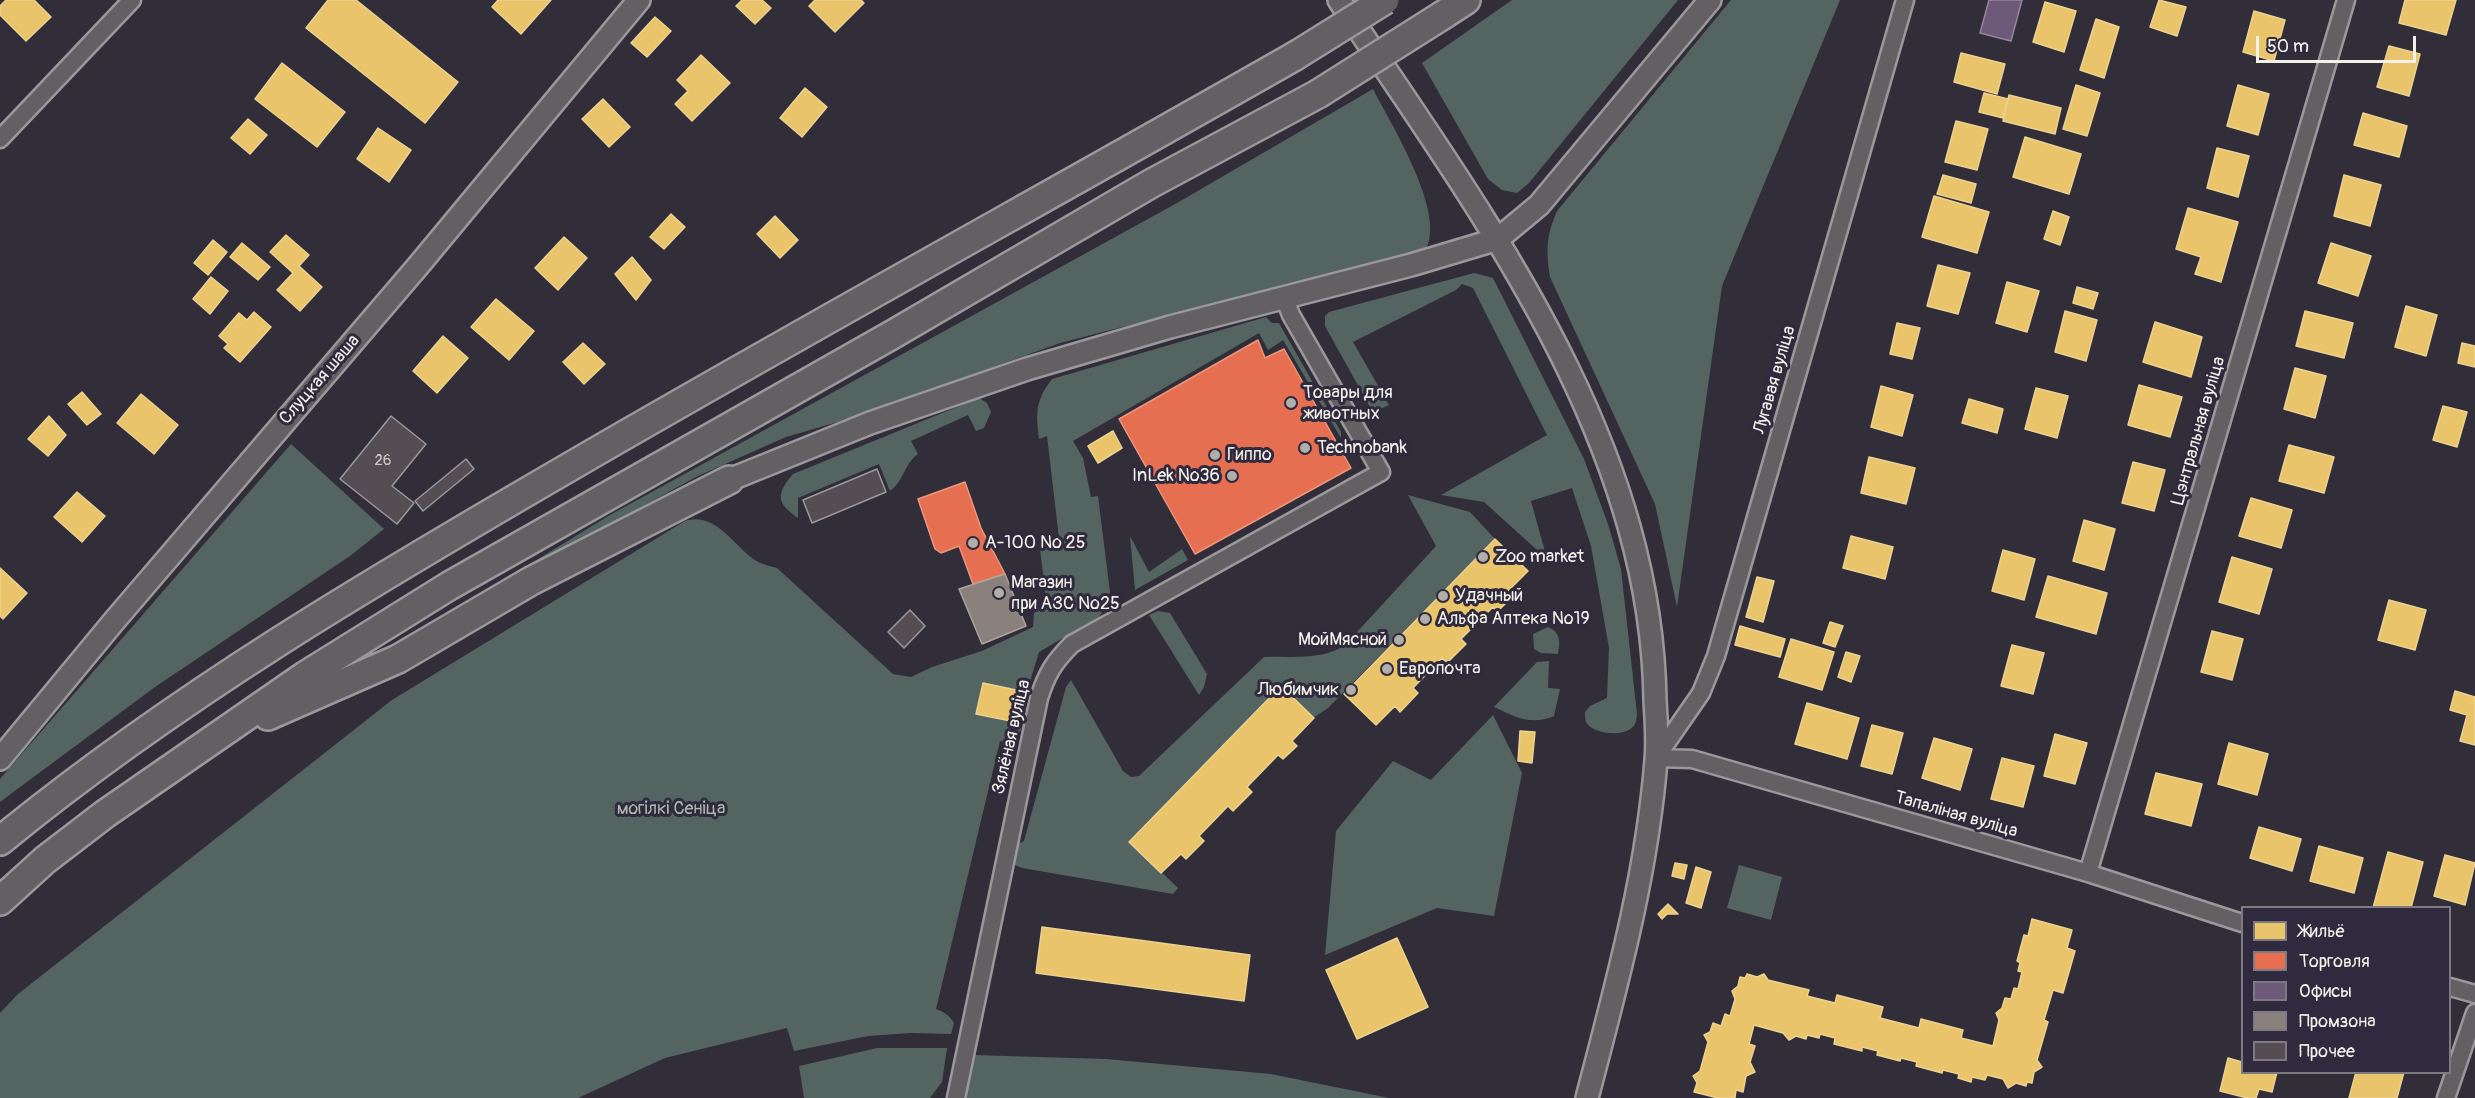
<!DOCTYPE html>
<html>
<head>
<meta charset="utf-8">
<style>
	body { margin:0 }
	#map { position:relative; width:2475px; height:1098px; overflow:hidden; background:#312e39; font-family:Pangolin,sans-serif }
	canvas { display:block }
	.legend { position:absolute; left:2241px; top:906px; width:210px; height:168px; box-sizing:border-box; background:#2f2a3d; border:2px solid #7e7a81; margin:0; padding:8px 10px; list-style:none; font-size:18px; color:#f4f1e8 }
	.legend li { display:flex; align-items:center; gap:12px; height:30px }
	.legend b { width:30px; border:2px solid #7e7a81 }
	.scale { position:absolute; left:2256px; top:36px; width:160px; height:27px; box-sizing:border-box; border:3px solid #f4f1e8; border-top:0; padding-left:8px; font-size:18px; line-height:21px; white-space:nowrap; color:#f4f1e8; -webkit-text-stroke:4px #2f2a3d; paint-order:stroke }
</style>
</head>
<body>
<div id="map">
<canvas width="2475" height="1098"></canvas>
<ul class="legend">
<li><b style="height:16px;background:#e9c46a"></b>Жильё</li>
<li><b style="height:16px;background:#e76f51"></b>Торговля</li>
<li><b style="height:16px;background:#6d597a"></b>Офисы</li>
<li><b style="height:16px;background:#8a817c"></b>Промзона</li>
<li><b style="height:16px;background:#544d54"></b>Прочее</li>
</ul>
<div class="scale">50 m</div>
</div>
<script>
const context = document.querySelector('canvas').getContext('2d');
context.lineJoin = 'round';
function paint(path, color) { context.fillStyle = color; context.fill(path, 'evenodd'); }
function trace(path, color, width, dash) { context.strokeStyle = color; context.lineWidth = width; context.lineCap = dash ? 'butt' : 'round'; context.setLineDash(dash || []); context.stroke(path); }
function drawText(font, color, halo, rows, align = 'center') {
  context.font = font + ' Pangolin,sans-serif'; context.lineWidth = 6; context.setLineDash([]); context.textBaseline = 'middle'; context.strokeStyle = halo; context.fillStyle = color; for (const [text, x, y, turn = 0] of rows) {
    context.save(); context.translate(x, y); context.rotate((+turn || 0) * Math.PI / 180); context.textAlign = isNaN(turn) ? turn : align; if (halo) context.strokeText(text, 0, 0); context.fillText(text, 0, 0); context.restore();
  }
}
const green = new Path2D(`
	M1512,0H1678L1529,183L1517,193L1502,190L1488,179L1422,63Z
	M1731,0H1840L1722,286L1677,607L1655,504L1550,277C1546,249 1546,237 1557,211Z
	M1373,89C1391,124 1446,212 1426,249L1060,343L848,419L786,437L698,476L476,597L610,515L1177,203Z
	M1474,273L1493,278L1584,459L1608,524L1621,569L1637,714C1637,715 1636,723 1635,724C1628,738 1593,735 1586,722C1585,718 1585,715 1585,712L1590,706L1607,698L1609,648L1591,546L1572,488L1531,501L1547,559L1484,502L1441,495L1547,435L1473,288L1462,284L1456,290L1353,342L1389,405L1378,410L1371,409L1325,326V316L1329,312Z
	M1266,317L1272,323H1279L1341,432V438L1283,340L1268,350L1259,333L1073,441L1083,458L1091,497L1098,496L1110,592L1107,605L1099,617L1039,652L1027,691L982,684L976,714L1022,725L1017,744L1000,741L936,1009C944,1012 949,1015 954,1023L951,1034L911,1033L868,1036L794,1051L787,1028L665,1058L578,1098H0V1013L18,994L392,700L685,521C715,511 733,545 755,560C761,564 770,566 777,568L893,674L911,677L932,667L982,651L1033,627L1034,613L1046,598L1039,541L1059,538L1047,436L1039,439C1036,413 1035,401 1052,379Z
	M979,398L987,403L991,412L984,428L976,431L968,415L911,441L918,454C904,464 904,481 890,491L879,464L798,498V518C776,503 776,494 793,474Z
	M291,444L384,529L350,556L155,687L0,802V779Z
	M1408,495L1470,512L1495,539L1328,708L1130,842L1178,888L1173,894L1022,868L1015,865L1012,856L1014,846L1024,841L1066,687L1071,680L1123,771L1131,777L1139,776L1264,657C1289,656 1327,661 1347,643L1436,546Z
	M1130,536L1149,572L1182,549L1188,560L1135,590Z
	M1158,611L1170,613L1207,674L1204,687L1199,695L1149,615Z
	M1548,627C1561,633 1560,641 1558,654L1541,653L1534,649L1533,634Z
	M1549,661L1548,688L1560,689L1554,716C1531,726 1515,717 1494,707L1537,662Z
	M1493,715L1522,773L1494,916L1437,908L1325,955L1336,831L1393,761L1431,780Z
	M1739,865L1782,877L1771,920L1727,908Z
	M877,1048H947L942,1082L930,1098H804L799,1066Z
	M973,1055L1106,1059L1271,1074L1389,1098H966Z`);
const homes = new Path2D(`
	M6,0H34L51,17L26,41L0,15V6Z
	M328,0H356L458,82L425,123L306,28Z
	M498,0H551L521,34L492,7Z
	M742,0H762L771,8L755,24L736,6Z
	M815,0H861L864,3L835,32L809,6Z
	M2159,0L2186,7L2177,36L2150,27Z
	M2405,0H2456L2446,35L2399,23Z
	M2045,2L2076,11L2064,52L2033,42Z
	M2254,11L2285,20L2274,61L2243,52Z
	M655,17L671,31L647,57L631,43Z
	M2096,19L2119,27L2104,78L2080,70Z
	M2389,46L2420,54L2409,96L2377,87Z
	M1961,53L2005,64L1997,94L1954,82Z
	M701,55L730,83L692,121L675,104L688,91L677,80Z
	M282,63L345,112L317,147L255,99Z
	M2076,85L2100,93L2087,136L2063,129Z
	M2238,85L2269,94L2258,135L2227,126Z
	M805,88L827,107L802,137L780,118Z
	M1984,93L2008,99L2003,118L1979,112Z
	M2009,95L2061,108L2055,134L2003,121Z
	M603,99L630,127L609,147L582,119Z
	M2363,113L2407,126L2399,157L2354,145Z
	M248,119L267,135L250,154L231,138Z
	M1956,121L1988,129L1977,170L1945,162Z
	M378,128L411,150L389,182L357,159Z
	M2025,137L2081,154L2069,194L2013,177Z
	M2217,148L2249,156L2238,197L2207,188Z
	M1943,175L1976,184L1971,203L1937,194Z
	M2344,175L2381,185L2370,226L2334,216Z
	M1934,196L1989,212L1977,253L1922,237Z
	M2188,208L2238,222L2221,282L2195,274L2201,257L2176,249Z
	M2053,211L2069,217L2060,245L2044,239Z
	M671,214L685,227L664,249L650,237Z
	M775,216L798,240L780,258L757,234Z
	M286,235L309,255L299,266L322,287L300,311L277,290L293,273L270,252Z
	M564,237L587,258L558,290L535,268Z
	M213,240L227,252L208,275L194,263Z
	M242,243L270,267L258,280L230,257Z
	M2331,243L2371,256L2358,296L2318,283Z
	M632,257L651,280L636,300L615,274Z
	M1938,265L1970,273L1958,314L1927,306Z
	M211,277L228,291L210,314L193,299Z
	M2007,282L2039,291L2027,332L1996,323Z
	M2077,287L2098,293L2093,309L2073,303Z
	M496,299L534,331L509,360L471,327Z
	M2406,306L2437,315L2426,356L2395,347Z
	M2065,311L2097,320L2086,361L2055,352Z
	M2305,311L2353,323L2344,358L2296,346Z
	M254,312L271,327L240,362L224,348L228,344L219,336L239,313L247,320Z
	M2155,322L2202,337L2191,377L2143,362Z
	M1897,323L1920,328L1912,359L1890,354Z
	M443,336L468,358L437,393L413,371Z
	M583,343L605,364L584,384L563,362Z
	M2462,343L2475,346V367L2458,363Z
	M2295,368L2326,376L2315,418L2284,409Z
	M2139,385L2182,397L2170,437L2128,425Z
	M1881,386L1913,395L1902,436L1871,427Z
	M2036,388L2068,396L2057,438L2025,429Z
	M82,392L101,414L87,425L68,404Z
	M141,394L178,425L154,454L117,423Z
	M1969,399L2003,409L1997,433L1962,423Z
	M2443,406L2467,412L2457,447L2433,440Z
	M49,416L66,435L48,456L28,439Z
	M1113,431L1122,448L1098,463L1088,446Z
	M2289,445L2334,457L2324,493L2279,481Z
	M1869,457L1915,468L1906,504L1861,493Z
	M2133,462L2165,470L2154,511L2122,503Z
	M77,492L105,516L82,542L54,517Z
	M2251,498L2292,510L2281,548L2239,536Z
	M2084,520L2115,529L2104,570L2073,561Z
	M1851,536L1893,547L1885,579L1843,568Z
	M1495,539L1528,571L1506,593L1511,598L1497,612L1493,607L1461,639L1466,644L1447,663L1442,658L1413,688L1418,693L1400,712L1395,706L1376,725L1344,694Z
	M2003,550L2035,559L2024,600L1992,591Z
	M2232,557L2272,569L2259,614L2219,602Z
	M0,568L27,593L3,619L0,616Z
	M2048,576L2107,593L2096,634L2036,617Z
	M1757,577L1774,581L1763,622L1746,617Z
	M2389,600L2426,610L2415,650L2378,640Z
	M1830,622L1843,626L1835,647L1823,643Z
	M1740,626L1785,639L1780,657L1735,645Z
	M2212,631L2243,639L2232,680L2201,672Z
	M1791,639L1834,652L1822,690L1779,677Z
	M2012,645L2044,653L2033,694L2001,686Z
	M1846,652L1860,656L1851,682L1838,677Z
	M983,683L1021,691L1015,722L976,714Z
	M1281,686L1314,718L1292,741L1297,746L1283,759L1278,755L1247,787L1252,792L1233,811L1228,806L1199,836L1204,841L1186,859L1181,854L1161,873L1129,842Z
	M2455,691L2475,697V745L2460,741L2467,715L2450,710Z
	M1807,703L1859,718L1847,759L1795,744Z
	M1872,725L1903,733L1892,774L1861,766Z
	M1520,731L1535,732L1532,763L1518,761Z
	M2055,734L2087,743L2075,784L2044,776Z
	M1934,738L1972,749L1960,790L1922,778Z
	M2229,743L2268,754L2257,795L2218,784Z
	M2002,758L2034,766L2023,807L1991,799Z
	M2156,773L2202,784L2191,826L2145,814Z
	M2259,827L2301,839L2292,871L2250,858Z
	M2319,846L2363,858L2354,893L2310,881Z
	M2388,852L2423,862L2411,908H2373Z
	M2445,855L2475,863L2465,905L2434,896Z
	M1675,863L1687,865L1684,879L1672,876Z
	M1696,867L1711,872L1701,908L1686,903Z
	M1668,904L1678,914H1667L1662,919L1658,914Z
	M2032,919L2072,930L2067,948L2075,951L2063,993L2053,990L2044,1020L2048,1022L2037,1060L2042,1067L2034,1072L2032,1083L2027,1082L2026,1086L2016,1083L2008,1088L2003,1079L1987,1075L1985,1080L1972,1077L1971,1082L1958,1078L1959,1074L1943,1070L1942,1073L1916,1066L1917,1062L1901,1058L1900,1061L1877,1055L1878,1051L1862,1047V1051L1834,1044L1835,1038L1820,1034L1819,1038L1807,1035L1806,1039L1796,1036L1789,1040L1783,1033L1754,1025L1749,1044L1755,1046L1750,1062L1755,1072L1746,1076L1743,1092L1736,1090L1735,1098H1718L1694,1092L1697,1083L1693,1076L1700,1071L1708,1042L1704,1035L1710,1032L1713,1023L1721,1026L1725,1014L1730,1016L1735,999L1732,991L1738,986L1740,977L1745,978L1747,974L1757,977L1764,974L1768,980L1809,990L1807,996L1835,1003L1837,995L1883,1007L1880,1018L1919,1028L1921,1019L1963,1030L1961,1038L1993,1046L1999,1020L1996,1013L2002,1008L2005,998L2011,999L2014,988L2018,989L2022,972L2018,971L2020,963L2017,961L2024,935L2028,936Z
	M1042,927L1250,955L1244,1001L1036,973Z
	M1397,938L1428,1007L1357,1039L1326,970Z
	M2228,1058L2242,1062V1072H2277L2272,1092L2259,1089L2256,1098H2247L2220,1091Z
	M2356,1072H2404L2397,1098H2349Z`);
const shops = new Path2D(`
	M1258,340L1265,358L1284,349L1351,468L1195,554L1119,419Z
	M965,482L981,528L1005,574L973,584L959,546L941,553L935,549L918,499Z`);
const offices = new Path2D(`
	M1989,0H2022L2011,41L1980,33Z`);
const industry = new Path2D(`
	M1005,574L1026,626L982,644L959,589Z`);
const building = new Path2D(`
	M391,416L426,444L392,486L414,503L397,524L340,479Z
	M466,459L474,469L423,511L415,501Z
	M877,469L886,492L812,523L803,500Z
	M910,610L925,626L904,648L888,632Z`);
const minor = new Path2D(`
	M0,139L132,0
	M1656,758L1701,693L1716,656L1905,0
	M1656,758L1692,759L2088,873L2242,923
	M2088,873L2346,0
	M2450,987L2475,994
	M956,1098L1039,698C1047,673 1054,662 1072,644L1381,472L1291,315L1284,297
	M2446,1098L2475,1013`);
const tertiary = new Path2D(`
	M1339,0C1480,212 1651,435 1655,700C1656,720 1658,740 1656,760C1647,875 1616,987 1587,1098
	M729,480L870,423L1027,369L1170,327L1411,265L1498,239L1539,205L1710,0
	M0,759L115,620L418,266L639,0`);
const trunk = new Path2D(`
	M1443,15L1466,0
	M268,716L398,659L531,581L729,480
	M0,841C177,696 375,580 573,465C812,326 1055,193 1295,56
	M0,901L45,860L105,814L306,675L449,586L890,336L1152,183L1318,94`);
const trunkBridge = new Path2D(`
	M1295,56L1385,0
	M1318,94L1443,15`);
const markers = [
	[1291,403,6,"#b0adab"],
	[1305,448,6,"#b0adab"],
	[1215,455,6,"#b0adab"],
	[1232,476,6,"#b0adab"],
	[973,543,6,"#b0adab"],
	[1483,557,6,"#b0adab"],
	[999,593,6,"#b0adab"],
	[1443,596,6,"#b0adab"],
	[1425,619,6,"#b0adab"],
	[1399,640,6,"#b0adab"],
	[1387,669,6,"#b0adab"],
	[1351,690,6,"#b0adab"]
];
const numberNames = [
	["26",383,461]
];
const streetNames = [
	["Слуцкая шаша",320,380,-49],
	["Лугавая вуліца",1775,380,-74],
	["Цэнтральная вуліца",2199,431,-74],
	["Зялёная вуліца",1012,737,-77],
	["Тапаліная вуліца",1956,815,16]
];
const poiNames = [
	["Товары для",1303,393],
	["животных",1303,414],
	["Technobank",1317,448],
	["Гиппо",1227,455],
	["InLek №36",1220,476,"right"],
	["А-100 № 25",985,543],
	["Zoo market",1495,557],
	["Магазин",1011,583],
	["при АЗС №25",1011,604],
	["Удачный",1455,596],
	["Альфа Аптека №19",1437,619],
	["МойМясной",1387,640,"right"],
	["Европочта",1399,669],
	["Любимчик",1339,690,"right"]
];
const parkNames = [
	["могілкі Сеніца",671,809]
];
paint(green, '#546460');
paint(homes, '#e9c46a');
trace(homes, '#ecd290', 1.5);
paint(shops, '#e76f51');
trace(shops, '#eb967e', 1.5);
paint(offices, '#6d597a');
trace(offices, '#96879b', 1.5);
paint(industry, '#8a817c');
trace(industry, '#aaa39c', 1.5);
paint(building, '#544d54');
trace(building, '#9a989b', 1.5);
trace(minor, '#9a989b', 21);
trace(tertiary, '#9a989b', 26);
trace(trunk, '#9a989b', 32);
trace(minor, '#626063', 16);
trace(tertiary, '#626063', 21);
trace(trunk, '#626063', 27);
trace(trunkBridge, '#9a989b', 32, []);
trace(trunkBridge, '#626063', 27);
for (const [x, y, r, color] of markers) { const dot = new Path2D(); dot.arc(x, y, r, 0, 2 * Math.PI); context.fillStyle = color; context.fill(dot); trace(dot, '#2f2a3d', 2); }
drawText('15px', '#ccc8c3', null, numberNames);
drawText('18px', '#f4f1e8', '#2f2a3d', streetNames);
drawText('18px', '#f4f1e8', '#2f2a3d', poiNames, 'left');
drawText('18px', '#afb6ae', '#2f2a3d', parkNames);
</script>
</body>
</html>
